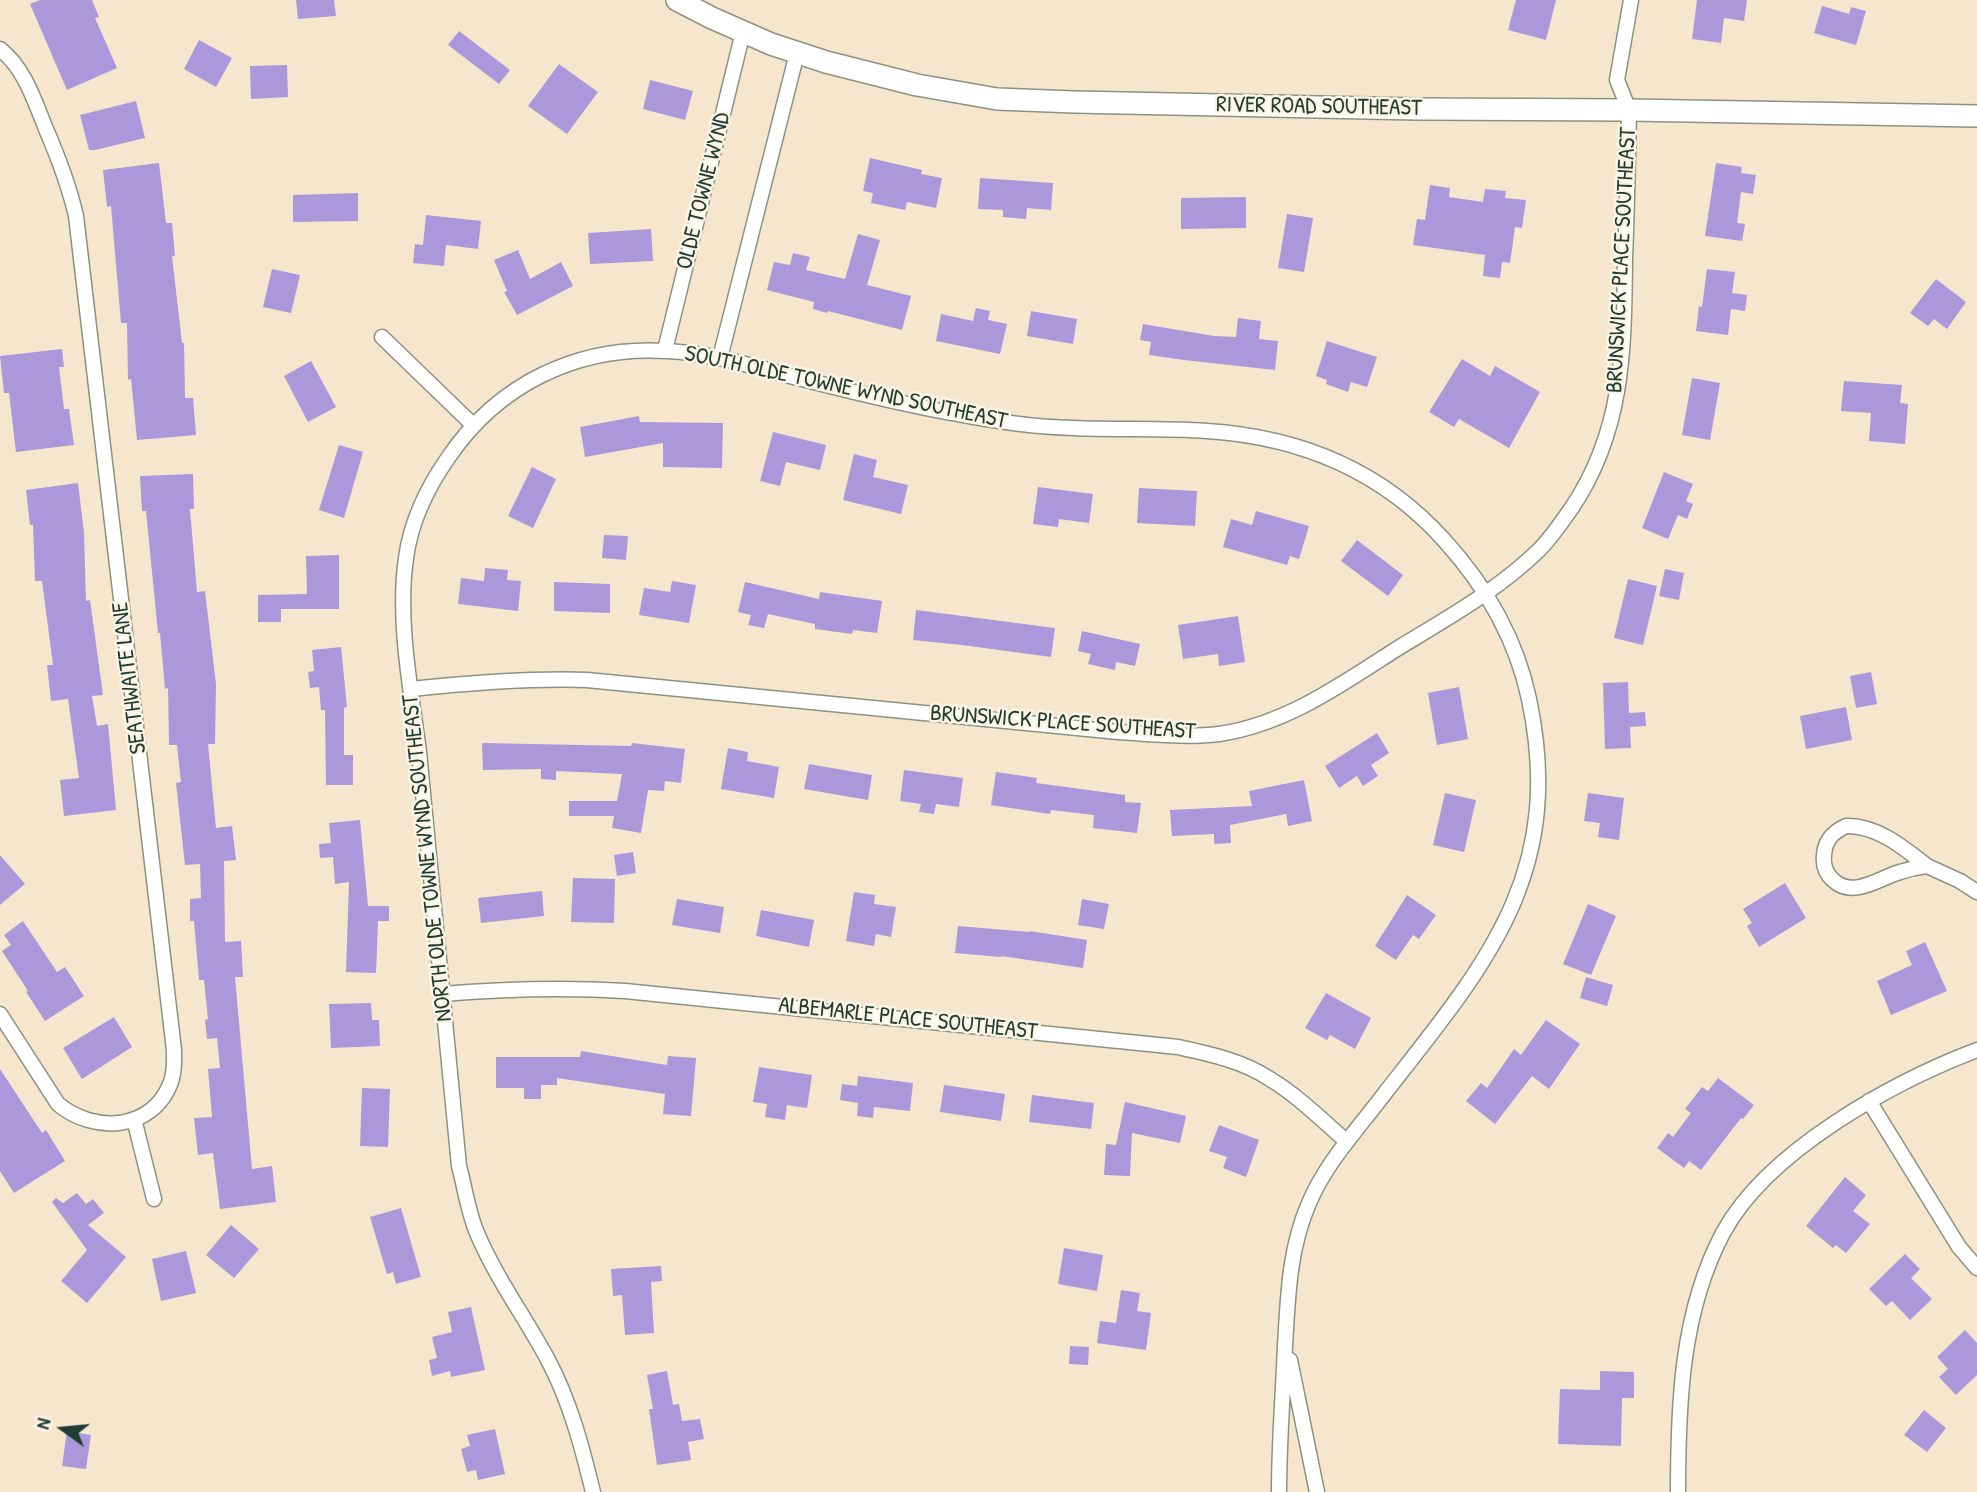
<!DOCTYPE html>
<html>
<head>
<meta charset="utf-8">
<style>
	body { margin:0 }
	#map { position:relative; width:1977px; height:1492px; overflow:hidden; background:#f7e6ce; font-family:"Patrick Hand",sans-serif }
	canvas { display:block }
	.north { position:absolute; left:28px; top:1394px; width:70px; height:70px; -webkit-text-stroke:5px #fcf5e5; paint-order:stroke; rotate:285deg; font-size:19px; font-weight:700; line-height:28px; text-align:center; color:#1f3d34 }
	.north::after { content:''; display:block; margin:auto; width:24px; height:32px; background:#1f3d34; clip-path:polygon(50% 0,100% 100%,50% 72%,0 100%) }
</style>
</head>
<body>
<div id="map">
<canvas width="1977" height="1492"></canvas>
<div class="north">N</div>
</div>
<script>
const context = document.querySelector('canvas').getContext('2d');
context.lineJoin = 'round';
function paint(path, color) { context.fillStyle = color; context.fill(path, 'evenodd'); }
function trace(path, color, width, dash) { context.strokeStyle = color; context.lineWidth = width; context.lineCap = dash ? 'butt' : 'round'; context.setLineDash(dash || []); context.stroke(path); }
function drawText(font, color, halo, rows, align = 'center') {
  context.font = font + ' "Patrick Hand",sans-serif'; context.lineWidth = 5; context.setLineDash([]); context.textBaseline = 'middle'; context.strokeStyle = halo; context.fillStyle = color; for (const [text, x, y, turn = 0] of rows) {
    context.save(); context.translate(x, y); context.rotate((+turn || 0) * Math.PI / 180); context.textAlign = isNaN(turn) ? turn : align; if (halo) context.strokeText(text, 0, 0); context.fillText(text, 0, 0); context.restore();
  }
}
const building = new Path2D(`
	M40,0H92L99,17L95,18L117,68L67,90L30,4Z
	M296,0H334L336,16L298,19Z
	M1516,0H1556L1546,40L1508,30Z
	M1697,0H1747L1744,21L1724,18L1721,43L1692,39Z
	M1822,6L1849,14L1851,7L1866,11L1856,45L1814,33Z
	M459,31L510,70L499,84L448,45Z
	M199,40L232,58L216,87L184,69Z
	M559,64L598,92L567,134L528,106Z
	M287,65L288,97L251,99L250,66Z
	M650,80L693,91L685,120L643,109Z
	M136,101L145,138L95,150H89L80,115Z
	M870,158L922,170L921,174L942,178L936,208L907,202L905,210L871,203L873,193L863,191Z
	M159,163L166,223H172L175,256H172L182,343H184L185,398H193L196,435L137,440L131,379L128,380L127,323H121L111,206L107,207L103,170Z
	M1716,163L1742,167L1741,173L1756,175L1753,194L1741,192L1737,223L1745,224L1742,241L1705,236Z
	M980,178L1053,183L1051,210L1027,208L1026,219L1003,217V210L978,209Z
	M1430,185L1450,188L1449,197L1483,202L1485,189L1506,191L1505,198L1526,200L1522,228L1515,227L1510,263L1502,262L1500,278L1483,276L1485,255L1413,245L1417,219L1425,220Z
	M358,193V221L293,222V195Z
	M1246,197V228L1181,229V198Z
	M1287,214L1313,218L1304,272L1278,268Z
	M426,215L481,221L478,249L446,245L444,266L413,263L415,244L423,245Z
	M651,229L653,261L590,264L588,233Z
	M858,234L880,240L867,285L911,296L902,330L828,311L827,313L813,309L814,302L767,290L774,262L790,265L793,253L810,257L806,270L845,279Z
	M518,250L530,279L561,262L573,286L517,315L504,292L507,291L494,260Z
	M272,269L300,275L291,313L263,307Z
	M1707,269L1735,272L1732,293L1747,295L1745,311L1731,309L1728,335L1696,331L1699,306L1702,307Z
	M1936,279L1966,302L1947,329L1934,319L1928,326L1910,313Z
	M976,308L990,311L988,320L1007,324L1000,354L936,341L941,314L973,321Z
	M1031,311L1077,319L1073,344L1027,336Z
	M1238,318L1261,321L1259,339L1278,341L1275,370L1184,360L1149,355L1151,342L1140,340L1143,324L1214,336L1236,337Z
	M1327,341L1377,357L1367,387L1351,382L1348,392L1326,384L1327,380L1316,376Z
	M62,349L64,367H59L64,409H69L74,445L16,452L9,393H4L0,356Z
	M1462,359L1490,376L1495,366L1540,392L1509,448L1459,419L1454,427L1429,412Z
	M311,361L336,407L308,422L284,376Z
	M1692,378L1720,383L1710,440L1682,435Z
	M1844,381L1902,385L1900,403L1908,404L1905,444L1869,441L1871,413L1841,411Z
	M639,416L640,422L723,423L722,468L663,467V443L585,457L580,427Z
	M773,432L826,445L820,470L786,462L780,486L760,481Z
	M339,445L363,452L344,518L319,510Z
	M854,454L877,460L873,477L908,485L901,514L843,500Z
	M532,467L556,479L533,528L508,516Z
	M1664,472L1693,484L1686,501L1693,504L1687,519L1678,515L1668,539L1642,528Z
	M193,474L194,509H190L197,592L205,591L216,684L215,744H208L216,828L232,826L236,860L224,861L225,942L241,941L243,977H235L252,1169L272,1166L276,1202L220,1209L213,1153L198,1155L194,1118L212,1117L208,1069L220,1068L217,1038L207,1039L205,1020L208,1019L204,980H199L194,921H190V899L201,898L200,864L185,865L176,783L181,782L177,745H169L168,688L165,689L160,633H158L146,511H142L140,476Z
	M78,483L84,533L86,601L90,600L103,695L92,696L97,726L108,724L116,810L64,816L60,780L79,778L68,699L51,701L47,665H53L42,581H35L33,525H30L26,490Z
	M1038,487L1093,494L1089,523L1059,519L1058,527L1033,524Z
	M1139,488L1197,491L1195,526L1137,523Z
	M1256,511L1309,526L1299,559L1290,556L1287,565L1223,547L1231,519L1252,525Z
	M604,535L628,536L626,560L602,558Z
	M1357,540L1403,575L1388,596L1341,561Z
	M339,555V609H281V622H258V595L307,594L306,556Z
	M485,568L508,570L507,580L521,581L518,611L458,604L461,578L484,581Z
	M1665,569L1684,573L1679,600L1659,596Z
	M1628,579L1657,586L1643,645L1614,638Z
	M672,581L696,585L689,623L639,615L644,588L670,592Z
	M554,582L610,584V613L554,611Z
	M745,582L819,599L820,592L882,601L877,633L853,630L852,634L815,629V624L768,614L764,628L748,625L751,615L738,612Z
	M916,610L1055,628L1051,657L962,645L913,640Z
	M1238,616L1245,662L1219,666L1218,654L1183,659L1178,625Z
	M1082,631L1140,644L1135,666L1116,662L1115,670L1088,664L1091,654L1078,651Z
	M341,647L347,707L344,708V755H353V785H326L325,710H321L319,687L310,688L308,672L314,671L312,650Z
	M1871,672L1877,704L1856,708L1850,676Z
	M1628,682L1629,713L1645,712L1646,726L1630,727L1631,748L1605,749L1603,683Z
	M1459,687L1468,739L1437,745L1428,693Z
	M1846,707L1852,740L1806,749L1800,716Z
	M1377,733L1389,753L1371,765L1378,776L1363,786L1357,776L1339,788L1325,766Z
	M482,743L631,746L632,743L685,749L681,783L665,781L664,791L648,790L641,833L612,828L614,816H569V801H617L622,774L556,771V780L541,779V769L483,770Z
	M728,748L748,752L747,761L779,767L774,798L721,789Z
	M809,764L872,775L868,800L804,789Z
	M904,770L963,778L959,807L936,804L934,814L919,812L921,804L900,801Z
	M996,772L1037,778L1036,783L1125,795V802L1141,803L1137,833L1093,828L1094,815L1051,810L1050,814L991,805Z
	M1304,780L1312,821L1288,826L1286,814L1230,825L1231,843L1214,844V834L1172,836L1170,810L1252,806L1249,791Z
	M1445,793L1476,800L1464,852L1433,845Z
	M1588,793L1624,798L1619,840L1598,837L1600,823L1584,821Z
	M360,820L368,906H389V921H378L376,973L346,972L349,882L335,884L333,857L320,858L319,844L331,843L329,823Z
	M633,852L636,873L617,876L614,855Z
	M0,855L25,884L0,905Z
	M573,878L615,879L614,923L571,922Z
	M1785,883L1806,918L1759,947L1747,926L1752,923L1743,909Z
	M542,891L544,916L481,923L478,898Z
	M854,892L875,895L874,904L896,907L891,937L876,934L874,946L846,941Z
	M1407,895L1436,915L1419,939L1413,935L1396,960L1375,946Z
	M677,899L724,907L720,933L672,925Z
	M1082,899L1109,904L1104,929L1078,925Z
	M1588,904L1616,916L1591,975L1563,964Z
	M761,910L814,920L809,947L756,936Z
	M23,921L57,972L65,967L84,996L45,1021L26,992L28,991L2,951L11,945L4,935Z
	M958,926L1030,932V931L1087,940L1083,968L1001,956V957L955,953Z
	M1925,942L1947,991L1891,1015L1877,981L1912,965L1906,951Z
	M1586,977L1613,985L1607,1006L1580,998Z
	M1326,993L1371,1018L1355,1049L1330,1035L1327,1040L1305,1028Z
	M371,1003L372,1020H379L380,1046L331,1048L329,1004Z
	M114,1017L132,1047L82,1079L63,1048Z
	M1546,1020L1580,1044L1549,1089L1532,1076L1495,1124L1466,1101L1481,1083L1487,1088L1514,1049L1521,1055Z
	M581,1051L667,1065L668,1056L696,1058L691,1116L663,1114L665,1094L557,1078V1085H541V1099H524V1088H496V1057H580Z
	M759,1067L812,1075L807,1108L787,1105L785,1120L765,1117L767,1104L753,1102Z
	M0,1069L42,1133L46,1130L65,1161L14,1193L0,1171Z
	M858,1076L913,1083L910,1111L874,1107L873,1118L857,1116L858,1103L840,1100L842,1084L857,1086Z
	M1718,1078L1754,1105L1743,1119L1741,1118L1701,1170L1689,1161L1684,1168L1657,1148L1668,1133L1673,1137L1691,1113L1685,1109L1702,1087L1708,1091Z
	M944,1085L1005,1094L1001,1121L940,1112Z
	M362,1088L390,1089L388,1147L360,1146Z
	M1032,1095L1094,1103L1091,1129L1029,1122Z
	M1125,1102L1186,1116L1180,1143L1132,1133L1130,1176L1104,1175L1106,1144L1116,1145Z
	M1219,1125L1259,1140L1246,1177L1223,1168L1227,1157L1209,1151Z
	M1845,1177L1866,1195L1853,1211L1870,1224L1846,1253L1836,1245L1833,1248L1806,1226Z
	M77,1193L86,1204L93,1199L104,1213L88,1225L126,1257L87,1303L61,1281L87,1250L52,1202L56,1198L63,1203Z
	M401,1208L421,1277L396,1284L393,1272L387,1274L370,1217Z
	M231,1225L259,1249L234,1278L206,1255Z
	M1064,1248L1103,1255L1097,1291L1058,1284Z
	M186,1251L196,1293L161,1301L152,1259Z
	M1905,1254L1920,1269L1911,1278L1932,1299L1910,1320L1892,1301L1886,1306L1869,1289Z
	M661,1266L662,1281L651,1282L654,1333L625,1335L622,1295L613,1296L611,1269Z
	M1121,1290L1140,1293L1137,1311L1151,1313L1146,1350L1097,1343L1100,1321L1116,1323Z
	M471,1307L485,1370L451,1377L450,1371L432,1376L429,1360L437,1358L432,1337L452,1332L448,1312Z
	M1965,1330L1977,1343V1375L1956,1395L1939,1377L1948,1369L1937,1357Z
	M1070,1346L1089,1347L1088,1365L1069,1364Z
	M667,1371L673,1405L679,1404L682,1421L700,1419L704,1439L688,1442L691,1460L657,1465L649,1409H653L647,1375Z
	M1600,1371L1634,1372V1398H1622L1621,1446L1558,1444L1560,1389L1600,1390Z
	M1924,1410L1946,1428L1927,1452L1904,1435Z
	M495,1429L505,1474L478,1480L476,1470L467,1472L461,1449L470,1446L467,1435Z
	M67,1431L91,1435L86,1469L62,1466Z`);
const minor = new Path2D(`
	M0,49C25,69 34,100 46,129C58,157 69,185 76,216L174,1050C174,1061 175,1071 171,1082C153,1131 94,1134 58,1104L0,1014
	M382,337L473,425
	M665,350L743,32
	M720,358L797,53
	M411,689C469,683 528,678 587,680L1118,732C1151,734 1186,738 1219,734C1284,725 1341,685 1395,650C1444,620 1497,591 1539,550C1551,538 1561,523 1571,509C1624,431 1624,349 1625,259C1627,209 1628,160 1629,110L1617,80L1631,0
	M1846,826C1877,825 1904,848 1927,866C1918,867 1909,869 1900,872C1879,878 1853,899 1833,880C1825,873 1823,864 1824,855C1825,840 1833,832 1846,826Z
	M1927,866L1960,881L1977,892
	M442,994C504,989 564,987 625,991L1178,1047C1210,1054 1243,1061 1270,1079C1298,1096 1322,1120 1346,1141
	M1869,1101L1959,1247L1977,1268
	M134,1119L154,1199
	M1290,1360L1317,1492
	M593,1492C582,1447 570,1401 548,1360C525,1317 496,1278 477,1233C468,1212 465,1188 459,1166L419,752C411,690 397,620 406,558C411,521 427,488 448,458C498,384 578,345 667,351C711,353 755,367 798,378C849,391 900,404 952,413C992,421 1032,427 1073,428C1117,430 1162,428 1207,431C1300,437 1381,470 1444,540C1485,585 1516,638 1529,699C1566,874 1486,964 1385,1093C1358,1129 1327,1161 1309,1203C1289,1249 1288,1296 1285,1346C1283,1395 1279,1443 1279,1492
	M1678,1492C1678,1405 1681,1312 1723,1233C1767,1151 1893,1082 1977,1050`);
const secondary = new Path2D(`
	M677,0L712,18L771,44L826,62L917,85L997,99L1074,102L1417,109L1629,110L1977,116`);
const streetNames = [
	["RIVER ROAD SOUTHEAST",1319,107,1],
	["OLDE TOWNE WYND",704,191,-76],
	["BRUNSWICK PLACE SOUTHEAST",1622,260,-87],
	["SOUTH OLDE TOWNE WYND SOUTHEAST",846,388,12],
	["SEATHWAITE LANE",130,678,-97],
	["BRUNSWICK PLACE SOUTHEAST",1063,723,4],
	["NORTH OLDE TOWNE WYND SOUTHEAST",428,858,-96],
	["ALBEMARLE PLACE SOUTHEAST",908,1019,6]
];
paint(building, '#ab98db');
trace(minor, '#8b9281', 17);
trace(secondary, '#8b9281', 24);
trace(minor, '#fff', 14);
trace(secondary, '#fff', 21);
drawText('23px', '#1f3d34', '#fcf5e5', streetNames);
</script>
</body>
</html>
